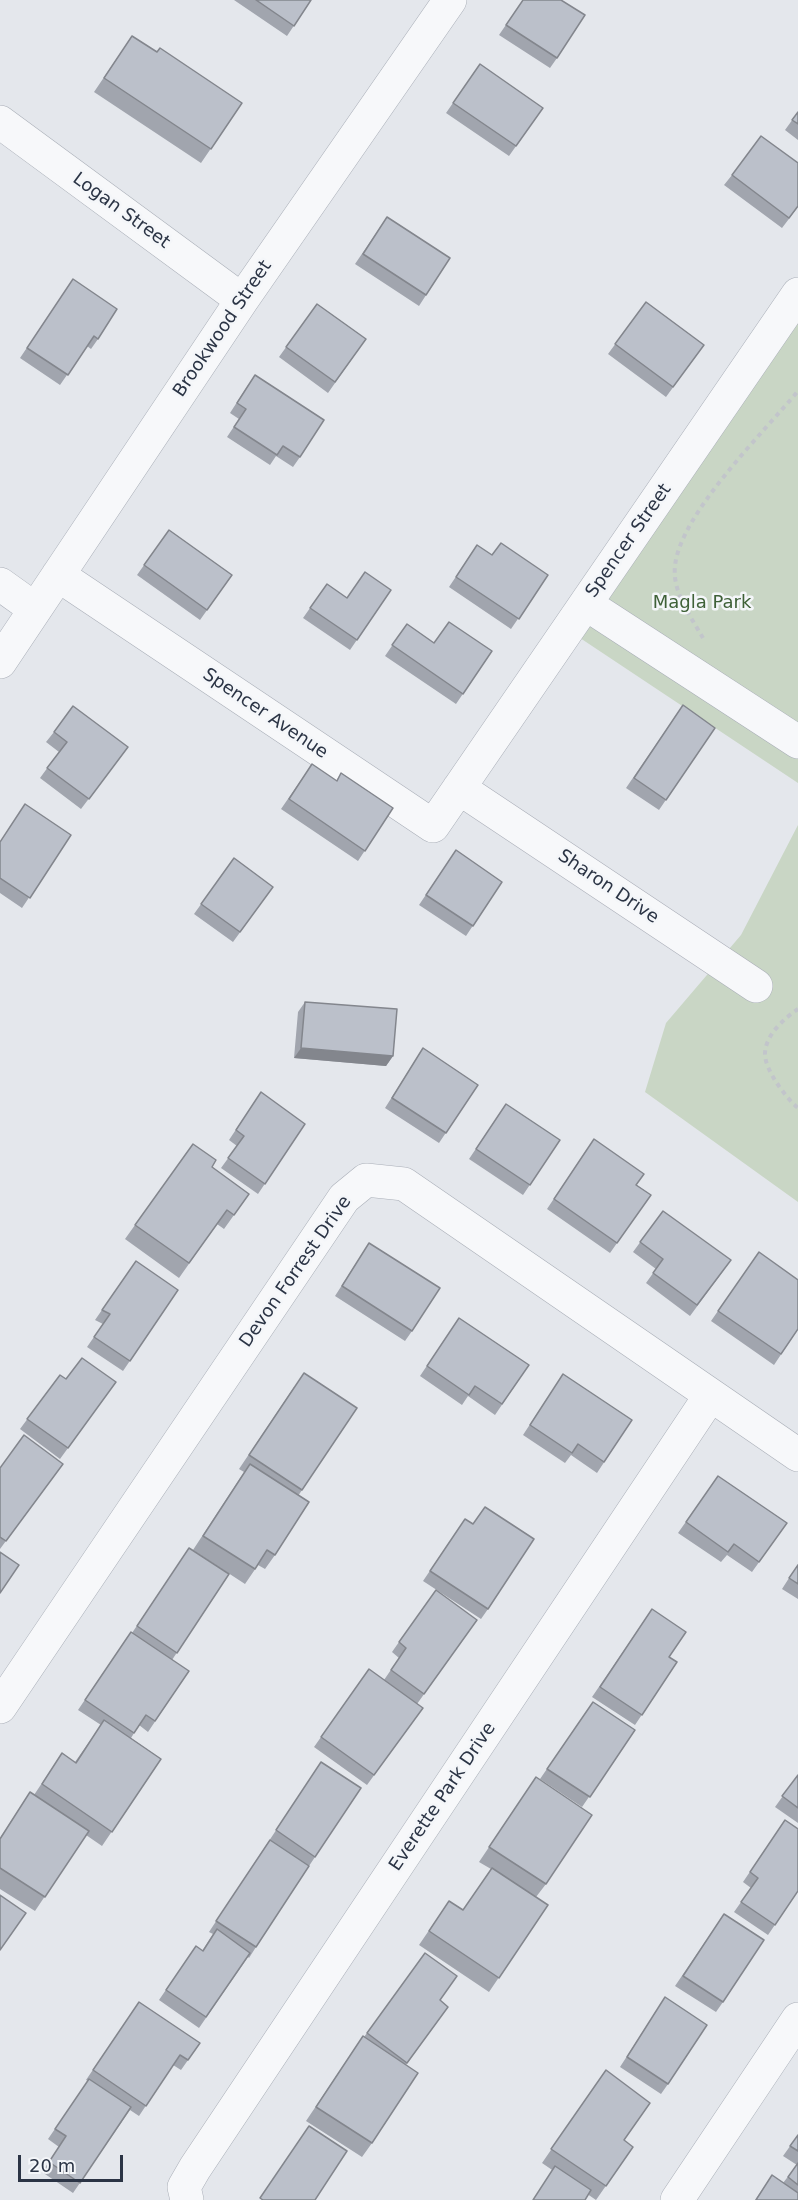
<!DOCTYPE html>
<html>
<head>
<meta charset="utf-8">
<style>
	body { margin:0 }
	#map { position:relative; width:798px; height:2200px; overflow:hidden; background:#e4e7ec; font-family:"DejaVu Sans",sans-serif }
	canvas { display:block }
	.scale { position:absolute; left:18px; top:2155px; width:105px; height:27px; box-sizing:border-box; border:3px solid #2b3445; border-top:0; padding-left:8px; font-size:18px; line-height:21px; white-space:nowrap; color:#2b3445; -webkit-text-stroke:4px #f4f6f9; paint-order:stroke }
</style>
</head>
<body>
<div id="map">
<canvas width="798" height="2200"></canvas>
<div class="scale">20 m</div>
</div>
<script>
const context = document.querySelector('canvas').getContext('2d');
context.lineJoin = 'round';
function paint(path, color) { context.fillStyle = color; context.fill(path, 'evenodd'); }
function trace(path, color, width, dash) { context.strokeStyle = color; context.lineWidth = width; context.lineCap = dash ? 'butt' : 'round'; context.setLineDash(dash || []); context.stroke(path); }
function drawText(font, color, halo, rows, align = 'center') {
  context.font = font + ' "DejaVu Sans",sans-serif'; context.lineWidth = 5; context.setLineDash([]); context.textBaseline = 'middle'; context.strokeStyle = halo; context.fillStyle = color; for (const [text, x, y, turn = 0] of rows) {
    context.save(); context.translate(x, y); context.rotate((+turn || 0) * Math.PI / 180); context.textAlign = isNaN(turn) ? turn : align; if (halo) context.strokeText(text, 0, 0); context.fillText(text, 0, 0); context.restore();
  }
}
const green = new Path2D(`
	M798,294V783L568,630Z
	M798,825V1202L645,1092L666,1023L741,935Z`);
const path = new Path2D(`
	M703,638C691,617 672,592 675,566C680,514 764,432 798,391
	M798,1009C785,1018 766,1034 765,1053C764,1069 786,1098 798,1108`);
const minor = new Path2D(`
	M0,122L242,300
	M58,575L433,826L798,294
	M0,584L35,609
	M586,604L798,742
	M0,662L242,300L450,0
	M459,788L756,986
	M0,1707L344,1198L366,1180L404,1184L798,1455
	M187,2200L184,2187L195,2168L710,1396
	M677,2200L798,2019`);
const wall = new Path2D(`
	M234,0H311L287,36Z
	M523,0L557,58L550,68L499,35Z
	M132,36L157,52L242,103L201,163L94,92Z
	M480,64L543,108L509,156L446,113Z
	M798,112V140L785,130Z
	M732,175L798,207L782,228L724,185Z
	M387,217L450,258L419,306L355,264Z
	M73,279L98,339L91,349L87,346L60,385L20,358Z
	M646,302L704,345L666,397L608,354Z
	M317,304L366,339L328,393L279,357Z
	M248,385L300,457L293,467L276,456L270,465L227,437L239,419L230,413Z
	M169,530L232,575L200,620L137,575Z
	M477,545L492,555L548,575L511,629L449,587Z
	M327,584L347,598L391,590L350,650L303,618Z
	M407,624L434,643L492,651L456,704L385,656Z
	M683,705L715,728L659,810L626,788Z
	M54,732L128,747L81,809L40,778L59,752L46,742Z
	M312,764L336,781L341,773L393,808L358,861L281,809Z
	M71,835L22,908L0,893V841Z
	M456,850L502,882L466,936L419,905Z
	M234,858L273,887L233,942L194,914Z
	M305,1002L393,1056L386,1066L294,1058L298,1012Z
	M423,1048L478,1085L439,1143L385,1108Z
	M261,1092L305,1124L258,1194L221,1168L237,1146L229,1140Z
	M506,1104L560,1140L523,1195L469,1159Z
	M193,1144L212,1167L249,1194L224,1229L217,1224L179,1278L125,1239Z
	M587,1149L651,1195L610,1253L547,1209Z
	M663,1211L724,1270L690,1316L646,1283L656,1269L633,1252Z
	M369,1243L412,1331L405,1341L335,1296Z
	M759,1252L798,1329L774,1365L711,1321Z
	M136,1261L178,1290L123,1371L87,1347L103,1324L95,1320Z
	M459,1318L529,1365L495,1415L468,1396L462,1405L420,1376Z
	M563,1374L632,1420L597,1473L571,1455L565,1463L523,1435Z
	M60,1375L66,1379L116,1382L60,1459L20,1429Z
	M294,1387L357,1408L298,1496L275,1555L265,1569L258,1565L245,1584L193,1550L244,1472L239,1469Z
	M63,1464L0,1549V1468Z
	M718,1476L787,1523L752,1572L727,1555L721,1562L678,1533Z
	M465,1519L488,1609L481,1619L423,1581Z
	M189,1548L229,1574L172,1660L189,1671L148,1732L139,1725L131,1738L161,1759L102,1846L86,1835L35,1911L0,1889V1838L30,1792L34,1795L62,1753L75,1762L101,1725L78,1710L124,1642L132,1633Z
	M798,1564V1599L782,1589Z
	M652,1609L669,1657L677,1662L635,1725L592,1697Z
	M477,1620L417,1704L423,1708L367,1785L314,1747L369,1669L384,1680L399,1658L392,1652L399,1642Z
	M593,1702L635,1730L582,1807L540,1779Z
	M321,1762L361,1788L309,1866L256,1947L249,1958L248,1957L199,2028L159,2000L196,1946L202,1951L213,1934L209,1932Z
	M798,1775V1823L775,1807Z
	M526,1792L546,1884L536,1897L548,1905L489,1992L419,1945L449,1901L463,1910L491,1869L479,1862Z
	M785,1820L798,1891L768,1935L734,1912L751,1888L743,1882Z
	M724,1914L723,2002L716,2012L675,1986Z
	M425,1953L440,2000L448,2007L406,2065L372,2143L362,2157L306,2121L363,2036L364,2037Z
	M139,2002L200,2043L181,2070L173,2065L139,2116L130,2110L73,2193L42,2172L59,2147L48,2139L88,2081L86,2080Z
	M658,2008L668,2084L661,2094L620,2067Z
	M606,2070L624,2141L633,2147L596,2200L542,2163Z
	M798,2135V2200H755L772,2175L783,2183L797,2165L783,2156Z`);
const shadedWall = new Path2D(`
	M301,1048L393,1056L386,1066L294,1058Z`);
const building = new Path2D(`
	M256,0H311L294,26Z
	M523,0H561L585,15L557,58L506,25Z
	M132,36L157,52L160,48L242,103L211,149L104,78Z
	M480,64L543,108L516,146L453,103Z
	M798,112V124L792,120Z
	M761,136L798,163V206L789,218L732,175Z
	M387,217L450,258L426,295L363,254Z
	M73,279L117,309L98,339L94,336L68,375L27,348Z
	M646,302L704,345L673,387L615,344Z
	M317,304L366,339L335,382L286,347Z
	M255,375L324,420L300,457L283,446L277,455L234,427L246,409L237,403Z
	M169,530L232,575L207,610L144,565Z
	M501,543L548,575L519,619L456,577L477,545L492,555Z
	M365,572L391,590L357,640L310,608L327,584L347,598Z
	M449,622L492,651L463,694L392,645L407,624L434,643Z
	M683,705L715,728L666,800L634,778Z
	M73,706L128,747L89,799L47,768L67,742L54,732Z
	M312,764L337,781L341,773L393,808L365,851L289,799Z
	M25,804L71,835L30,898L0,878V842Z
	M456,850L502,882L473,926L426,895Z
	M234,858L273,887L240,932L201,904Z
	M305,1002L397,1009L393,1056L301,1048Z
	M423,1048L478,1085L446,1133L392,1098Z
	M261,1092L305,1124L265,1184L228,1158L244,1136L236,1130Z
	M506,1104L560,1140L530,1185L476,1149Z
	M594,1139L644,1174L636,1185L651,1195L617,1243L554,1199Z
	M193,1144L216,1160L212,1167L249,1194L234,1215L227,1210L189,1263L135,1225Z
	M663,1211L731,1260L697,1305L653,1273L663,1259L640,1242Z
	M369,1243L440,1288L412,1331L342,1286Z
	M759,1252L798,1280V1329L781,1354L718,1311Z
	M136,1261L178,1290L130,1361L94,1337L110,1314L102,1310Z
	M459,1318L529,1365L502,1404L475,1386L469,1395L427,1366Z
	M82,1358L116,1382L68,1448L27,1419L60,1375L66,1379Z
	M304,1373L357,1408L302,1490L249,1455Z
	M563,1374L632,1420L604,1462L578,1444L572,1453L530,1425Z
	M24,1435L63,1464L6,1541L0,1537V1468Z
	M250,1464L309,1502L275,1555L267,1550L255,1569L203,1536Z
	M718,1476L787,1523L759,1562L734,1544L728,1552L686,1522Z
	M485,1507L534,1539L488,1609L430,1571L465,1519L473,1524Z
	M189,1548L229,1574L177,1653L137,1626Z
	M0,1552L19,1565L0,1593Z
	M798,1565V1584L789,1578Z
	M436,1590L477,1620L424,1694L391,1670L406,1648L399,1642Z
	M652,1609L686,1632L669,1657L677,1662L642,1715L600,1687Z
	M131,1632L189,1671L155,1721L146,1715L134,1733L85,1700Z
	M369,1669L423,1708L374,1775L321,1737Z
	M593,1702L635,1730L590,1797L547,1769Z
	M104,1720L161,1759L112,1832L42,1784L62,1753L76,1763Z
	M321,1762L361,1788L315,1857L276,1830Z
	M798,1775V1808L782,1796Z
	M536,1777L592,1815L546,1884L489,1847Z
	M30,1792L89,1831L45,1897L0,1868V1839Z
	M785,1820L798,1829V1891L775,1925L741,1902L758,1878L750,1872Z
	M270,1840L309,1866L256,1947L216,1921Z
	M492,1868L548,1905L499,1978L429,1931L449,1901L463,1910Z
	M0,1895L26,1913L0,1950Z
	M724,1914L764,1940L723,2002L683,1976Z
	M217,1929L250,1953L206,2017L166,1990L196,1946L203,1951Z
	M425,1953L457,1976L440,2000L448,2007L407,2063L367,2033Z
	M665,1997L707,2025L668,2084L627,2057Z
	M139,2002L200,2043L188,2060L180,2055L146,2106L93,2070Z
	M363,2036L418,2073L372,2143L316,2107Z
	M606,2070L650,2103L624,2140L633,2147L606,2186L551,2149Z
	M89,2079L131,2107L80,2183L49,2162L66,2136L55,2129Z
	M309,2126L347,2151L315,2200H263L260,2198Z
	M798,2135V2151L790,2146Z
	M798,2163V2185L788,2177Z
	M555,2166L591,2190L585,2200H533Z
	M772,2175L798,2193V2200H756Z`);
const streetNames = [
	["Logan Street",121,211,36],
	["Brookwood Street",223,329,-56],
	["Spencer Street",629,541,-55],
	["Spencer Avenue",265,714,34],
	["Sharon Drive",608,887,34],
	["Devon Forrest Drive",296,1272,-55],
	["Everette Park Drive",443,1797,-56]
];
const parkNames = [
	["Magla Park",702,603]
];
paint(green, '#c9d6c5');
trace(minor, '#a9aeb7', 34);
trace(path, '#c2c5cb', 4, [4.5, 4.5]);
trace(minor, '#f7f8fa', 33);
paint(wall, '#a1a5ae');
paint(shadedWall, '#83868d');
paint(building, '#bbc0ca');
trace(building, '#83868d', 1.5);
drawText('18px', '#2b3445', '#f4f6f9', streetNames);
drawText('18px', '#3f6138', '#f4f6f9', parkNames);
</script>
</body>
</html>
